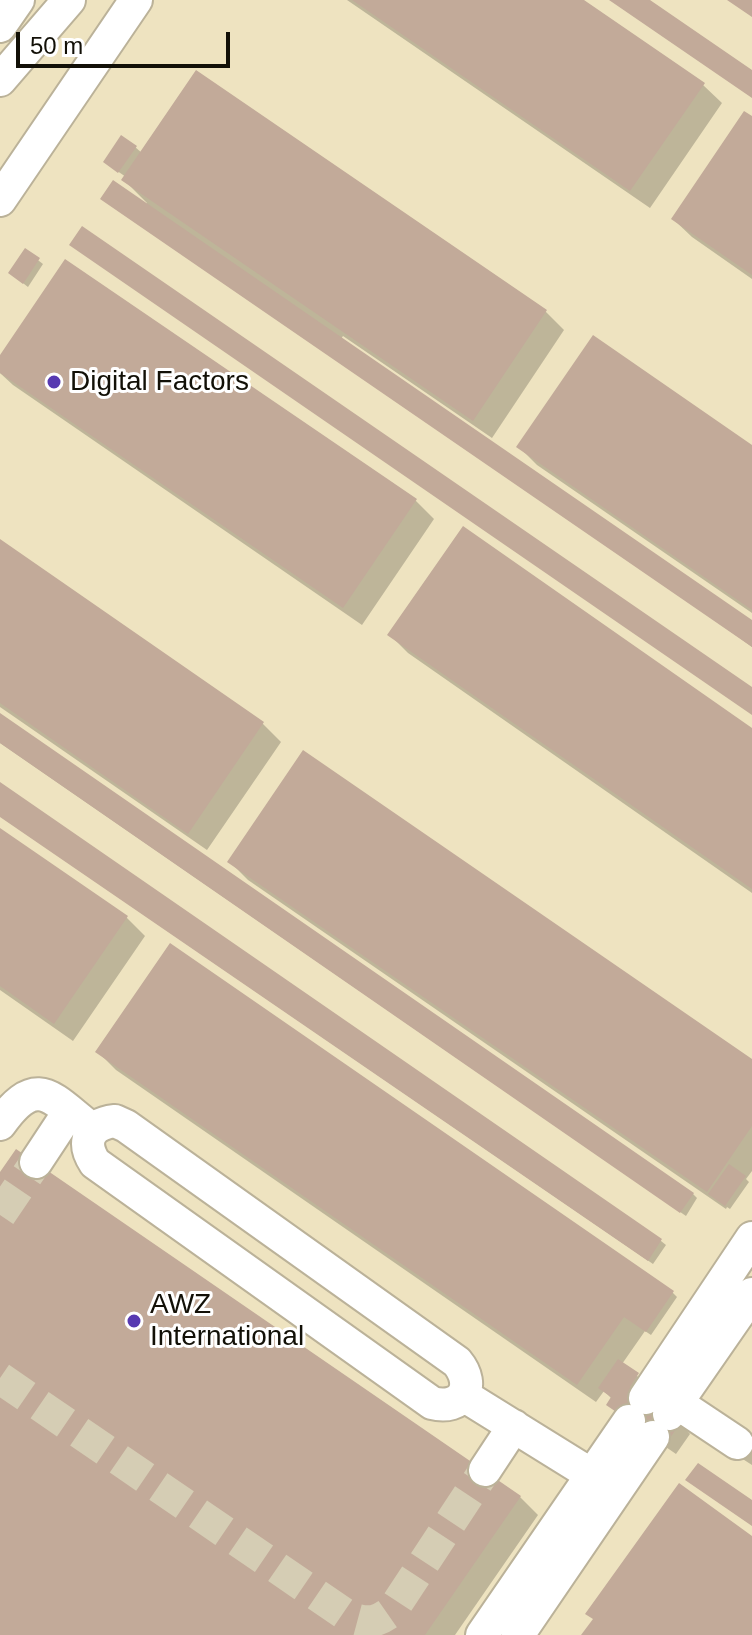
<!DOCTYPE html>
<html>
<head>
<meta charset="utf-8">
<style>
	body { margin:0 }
	#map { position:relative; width:752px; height:1635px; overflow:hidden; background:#f7eed3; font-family:Arial,sans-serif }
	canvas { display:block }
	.scale { position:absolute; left:16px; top:32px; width:214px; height:36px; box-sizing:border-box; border:4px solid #121007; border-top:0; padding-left:10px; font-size:24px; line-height:28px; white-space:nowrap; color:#121007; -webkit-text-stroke:6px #fff; paint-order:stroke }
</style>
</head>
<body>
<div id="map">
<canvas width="752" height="1635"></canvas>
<div class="scale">50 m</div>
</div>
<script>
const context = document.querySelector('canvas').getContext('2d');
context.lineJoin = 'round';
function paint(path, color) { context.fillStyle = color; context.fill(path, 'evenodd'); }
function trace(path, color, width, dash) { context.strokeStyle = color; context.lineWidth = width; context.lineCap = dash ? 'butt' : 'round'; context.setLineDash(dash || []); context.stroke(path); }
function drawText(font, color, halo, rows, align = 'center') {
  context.font = font + ' Arial,sans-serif'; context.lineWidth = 6; context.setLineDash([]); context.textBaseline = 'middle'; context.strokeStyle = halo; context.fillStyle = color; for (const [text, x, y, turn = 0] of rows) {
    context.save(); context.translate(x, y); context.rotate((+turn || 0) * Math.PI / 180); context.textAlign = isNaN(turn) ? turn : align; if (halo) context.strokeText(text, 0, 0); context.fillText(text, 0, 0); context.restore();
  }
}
const built = new Path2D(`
	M0,0H752V1635H0Z`);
const shadow = new Path2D(`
	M347,0H580L703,85L722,103L650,208Z
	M196,73L546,312L564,330L492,438L343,336L341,339L752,622V647L146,205L147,203L124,180L126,177L110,166L135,147L142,153Z
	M752,118V279L692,237L673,219Z
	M26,251L43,264L28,287L15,277Z
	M0,359L416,501L434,519L362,625L13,385L0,373Z
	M519,447L752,448V613L537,465Z
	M0,542L263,724L281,742L207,850L0,707Z
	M390,635L752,730V893L408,653Z
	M0,715L693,1194L697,1198L686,1216L0,743Z
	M0,784L661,1241L666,1245L653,1264L0,816Z
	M0,830L126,917L145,936L73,1041L0,990Z
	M230,862L752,1061V1171L746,1179L749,1182L730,1209L727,1207L726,1209L248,880Z
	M98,1052L673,1293L677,1297L651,1335L645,1331L622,1364L647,1384L690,1434L676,1454L618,1414L608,1404L612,1399L604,1391L596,1402L116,1070Z
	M0,1175L520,1497L538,1515L455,1635H0Z
	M752,1444V1465L738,1456Z`);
const building = new Path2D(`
	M352,0H584L705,83L630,191Z
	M609,0H650L752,70V98Z
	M727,0H752V17Z
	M196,70L547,310L473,421L121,180Z
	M744,111L752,116V275L671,219Z
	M121,135L137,146L118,173L103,162Z
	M113,180L752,620V647L100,199Z
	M82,226L752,687V715L69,245Z
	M25,248L40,258L23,284L8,273Z
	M65,259L417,499L343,608L0,373V355Z
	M593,335L752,445V610L516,447Z
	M463,526L752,728V889L387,635Z
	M0,539L264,722L188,834L0,703Z
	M0,713L694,1193L680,1213L0,743Z
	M303,750L752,1059V1126L707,1192L227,862Z
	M0,782L662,1239L648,1261L0,817Z
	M0,828L128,916L54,1024L0,986Z
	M170,943L674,1291L646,1332L624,1317L577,1385L95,1052Z
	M16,1149L521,1496L425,1635H0V1172Z
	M729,1164L746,1176L725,1206L708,1194Z
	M618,1359L639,1373L630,1387L681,1422L665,1445L606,1405L611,1397L598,1388Z
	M698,1463L752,1500V1526L685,1480Z
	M679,1483L752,1536V1635H581L593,1619L585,1614Z`);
const minorTunnel = new Path2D(`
	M0,1215L36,1162
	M0,1378L349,1617C367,1624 377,1623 392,1611L485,1470`);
const minor = new Path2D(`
	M0,26L18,0
	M0,80L69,0
	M0,200L136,0
	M115,1121L126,1126L457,1362C477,1386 462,1411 432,1403L95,1163C81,1142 89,1124 115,1121Z
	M0,1124C38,1071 52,1099 93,1130
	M36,1162L69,1112
	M463,1395L608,1485
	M645,1398L752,1238
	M677,1403L737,1443
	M669,1414L752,1294
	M485,1470L514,1426
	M482,1635L629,1421
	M518,1635L653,1437`);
const markers = [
	[54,382,8,"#5739b1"],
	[134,1321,8,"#5739b1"]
];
const poiNames = [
	["Digital Factors",70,382],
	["AWZ",150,1305],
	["International",150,1337]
];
paint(built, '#eee3c0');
paint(shadow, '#0003');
paint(building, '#c2aa99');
trace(minorTunnel, '#d5cdb4', 32, [32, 16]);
trace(minor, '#bbb299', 36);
trace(minor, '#fff', 32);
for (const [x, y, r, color] of markers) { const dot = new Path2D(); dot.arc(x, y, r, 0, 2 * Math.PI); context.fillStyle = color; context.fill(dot); trace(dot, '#fff', 3); }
drawText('28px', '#121007', '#fff', poiNames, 'left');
</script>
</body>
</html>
